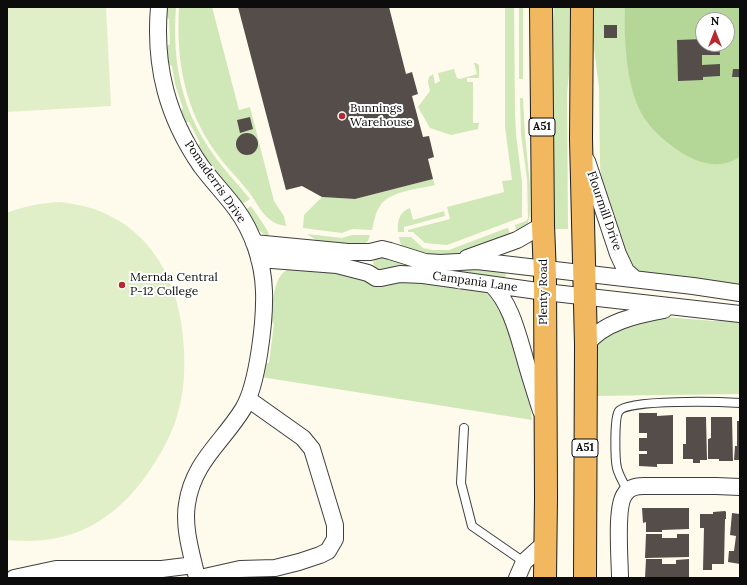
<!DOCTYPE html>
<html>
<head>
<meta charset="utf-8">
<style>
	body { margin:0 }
	#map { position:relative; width:747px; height:585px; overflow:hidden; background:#fefbec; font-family:Lora,serif }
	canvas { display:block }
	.frame { position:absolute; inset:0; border:8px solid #0c0c0c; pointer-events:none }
	.north { position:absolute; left:695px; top:12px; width:40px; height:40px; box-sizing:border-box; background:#fff; border:1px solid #9e9e9e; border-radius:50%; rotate:0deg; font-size:11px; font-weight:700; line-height:16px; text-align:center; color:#0c0c0c }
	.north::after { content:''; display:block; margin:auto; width:14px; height:18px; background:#b72930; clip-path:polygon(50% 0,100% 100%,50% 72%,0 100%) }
</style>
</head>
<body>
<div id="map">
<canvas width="747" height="585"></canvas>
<div class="frame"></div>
<div class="north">N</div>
</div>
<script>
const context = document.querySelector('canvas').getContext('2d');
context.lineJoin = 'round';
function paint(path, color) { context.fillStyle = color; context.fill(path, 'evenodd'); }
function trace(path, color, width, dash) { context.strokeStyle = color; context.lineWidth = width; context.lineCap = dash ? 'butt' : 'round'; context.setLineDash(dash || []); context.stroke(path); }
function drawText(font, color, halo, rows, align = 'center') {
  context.font = font + ' Lora,serif'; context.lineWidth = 4; context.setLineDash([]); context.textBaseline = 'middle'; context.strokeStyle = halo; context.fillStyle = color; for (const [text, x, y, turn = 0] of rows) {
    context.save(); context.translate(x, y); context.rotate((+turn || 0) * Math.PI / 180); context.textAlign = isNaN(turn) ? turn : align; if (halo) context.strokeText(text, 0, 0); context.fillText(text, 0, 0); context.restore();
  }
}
const green = new Path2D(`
	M166,7H176C172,62 181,109 213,154C224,170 238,184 250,199L242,204L197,147L200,143L189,122H184L180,113L183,108L175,84L172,66L166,63L165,47L170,44L169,19L165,17Z
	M179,7H212L239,110L250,107L274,201L284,216L286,226C264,223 260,206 248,191C238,178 226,167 217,154C184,109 176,60 179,7Z
	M505,7H514L515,113L516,135L522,182V217L447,245L425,243L413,232H408V230L450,219L447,207L504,192L502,181L512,180L505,127Z
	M519,7H523V79H519Z
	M554,7H574L572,44L567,94L568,229H549L550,71Z
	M592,7H740V286L639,272L630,264L601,181L600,164L599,88L592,32ZM703,20H727V44H703Z
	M474,63H476L479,65V78H467V82H473V123H479L478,129L451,135L430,128L418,107L430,91L428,82L429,77L433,74L435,84L440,81L438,73L454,69L457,78L460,79L477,74Z
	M520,98H523L525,135L530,185V214L528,223L525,228L517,233L515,225L526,221L528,218L527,179L521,134Z
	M433,179L435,185C419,189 389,191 380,206C375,213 374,222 372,230L352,229L342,233L303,228L304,215L322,197L355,199Z
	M251,206C257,216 264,223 269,234L267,236L257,229L245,210Z
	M410,208L413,220L444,211L445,216L404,227V232H398C397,221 399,212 410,208Z
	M507,228H508L511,236L455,257L442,259L403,249L400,242L399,237H411L423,248L433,250H449Z
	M307,234L342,238L352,235H370L368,241L361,246L319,242Z
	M376,256L506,272L505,281L386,272L375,270L373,262Z
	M296,267L395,281L466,285L492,293L502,307L530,401L532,420L261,377L264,364L269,363L274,324L271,321C272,309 273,280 284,272C287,269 291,268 296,267Z
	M666,317L713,321L740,320V394L595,396V349L602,337L621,327Z`);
const forest = new Path2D(`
	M625,7H740V157C735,159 731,162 726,163C710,167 692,160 679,151C643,126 633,106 627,62C625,44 624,25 625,7ZM703,20H727V44H703Z`);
const pitch = new Path2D(`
	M7,7H106L111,106L7,112Z
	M60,202C142,210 181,273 184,349C185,369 184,390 179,409C174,429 165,447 154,464C119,519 73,547 7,540V213C24,206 42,203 60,202Z`);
const building = new Path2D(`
	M238,7H389L406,74L412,72L418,94L412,96L423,137L429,136L434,157L428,159L433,179L355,199L322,197L302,186L286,190Z
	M604,25H617V38H604Z
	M703,39V44H719L720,55H702V65L720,64V76L703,77V80L678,81L677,40Z
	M733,69H740V77H732Z
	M250,117L253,129L240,133L237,120Z
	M236 144a11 11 0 1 1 22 0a11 11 0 1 1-22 0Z
	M639,413H657V416L673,415V464H657V467L639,466V454H647V451H639V438H647V433H639Z
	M686,417H706L707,460H700V463H693V459H683V444H686Z
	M711,417H732L733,461H719V459H708V439L711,438Z
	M737,421H740V460H734L735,446H737Z
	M642,508H689V529L662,530V532H646V522L643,523Z
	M725,511L726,512V519H725L724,564H712V570H703L704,528H700V514H713V512Z
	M732,513L740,514V564L728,562L729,551H734L736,536L730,535Z
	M646,534H662V538H677V534H689V557L645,558Z
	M646,559H662V564H676V560L689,559V578H645Z`);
const service = new Path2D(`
	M464,428L461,483L472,526L524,562
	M628,491C624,484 619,476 617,468C615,460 614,417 619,411C628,399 722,402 740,403`);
const minor = new Path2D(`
	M159,7C154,66 167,117 201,166C212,181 225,194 236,209C253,232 263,262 264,291C265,320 258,384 243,409C222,443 193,462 187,504C183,528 192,555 197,578
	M587,161L618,254L626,271L635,279
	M254,243L348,252H370L382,249L390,251L425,262L440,263L477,261L693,286L740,293
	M467,258L517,240L543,225
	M259,259L337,265L368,273L376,278H381L400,274L423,275L545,292L740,314
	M492,285C510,303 517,331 524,355C529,374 535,392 541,411
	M586,345C603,322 637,315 664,310
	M14,578L56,569H162L194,565
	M200,578L240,569L275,568L299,562L320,555L328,551L335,539V525L312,449L303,438L248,399
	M517,578L524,562L545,543
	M620,578C620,561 615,506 625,494C629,487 637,486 644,486H716L740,487`);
const trunk = new Path2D(`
	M541,7L543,225L545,275L546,498L545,578
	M582,7L581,139L586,345L585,578`);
const markers = [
	[342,116,4,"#b72930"],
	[122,285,4,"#b72930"]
];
const shields = [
	[542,127,26],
	[585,448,26]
];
const shieldNames = [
	["A51",542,127],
	["A51",585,448]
];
const poiNames = [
	["Bunnings",350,109],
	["Warehouse",350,123],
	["Mernda Central",130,278],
	["P-12 College",130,292]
];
const streetNames = [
	["Pomaderris Drive",215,182,55],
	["Flourmill Drive",604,211,71],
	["Campania Lane",475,282,8],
	["Plenty Road",544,292,-90]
];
paint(green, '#d0e7b7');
paint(forest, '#b4d797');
paint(pitch, '#e1efc9');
paint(building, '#544d49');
trace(service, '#3f3f3f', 10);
trace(minor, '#3f3f3f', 18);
trace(trunk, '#1d1d1d', 24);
trace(service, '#fff', 8);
trace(minor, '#fff', 16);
trace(trunk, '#f2b860', 22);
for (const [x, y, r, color] of markers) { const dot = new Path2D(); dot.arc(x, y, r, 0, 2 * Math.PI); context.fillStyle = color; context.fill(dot); trace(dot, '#fff', 1.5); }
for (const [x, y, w] of shields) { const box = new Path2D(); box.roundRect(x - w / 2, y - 9, w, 18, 3); context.fillStyle = '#fff'; context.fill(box); trace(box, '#0c0c0c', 1); }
drawText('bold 11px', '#0c0c0c', null, shieldNames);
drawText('12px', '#0c0c0c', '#fff', poiNames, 'left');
drawText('12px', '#0c0c0c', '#fff', streetNames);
</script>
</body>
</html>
